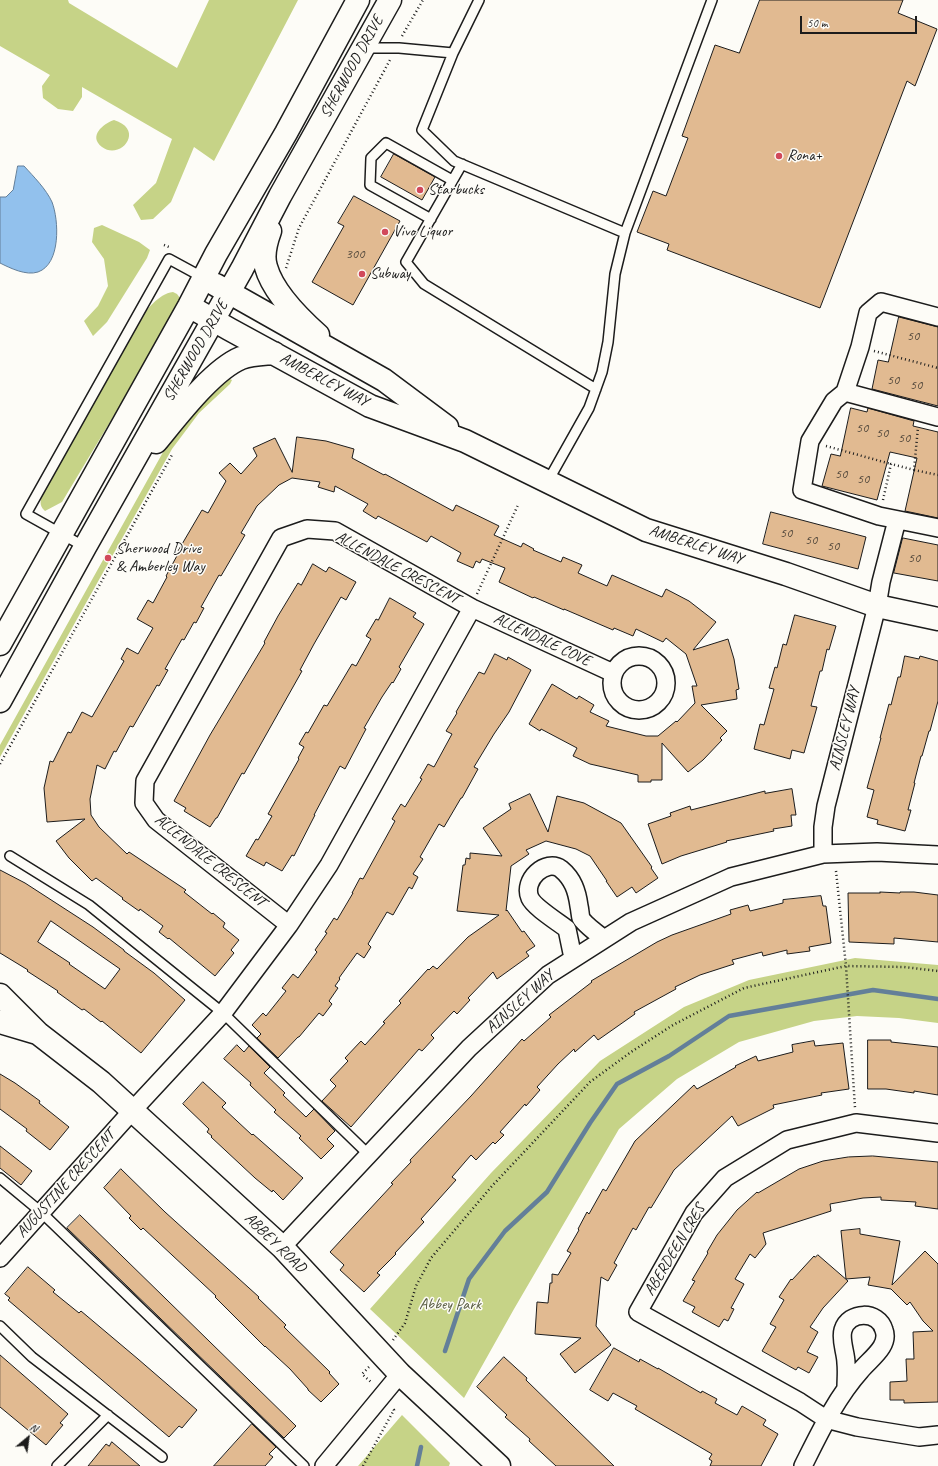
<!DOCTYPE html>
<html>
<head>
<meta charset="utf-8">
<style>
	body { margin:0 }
	#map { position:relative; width:938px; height:1466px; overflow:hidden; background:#fdfcf7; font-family:Caveat,sans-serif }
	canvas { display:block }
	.north { position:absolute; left:8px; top:1418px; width:40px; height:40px; -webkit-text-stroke:3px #fdfcf7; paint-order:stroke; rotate:29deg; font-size:11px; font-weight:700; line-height:16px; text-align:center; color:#1c1c1c }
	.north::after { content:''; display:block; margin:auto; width:14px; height:18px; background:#1c1c1c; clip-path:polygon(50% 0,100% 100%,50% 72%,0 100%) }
	.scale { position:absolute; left:800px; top:16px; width:117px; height:18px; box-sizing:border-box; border:2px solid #1c1c1c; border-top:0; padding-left:5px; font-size:12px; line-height:14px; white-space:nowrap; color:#1c1c1c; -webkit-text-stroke:3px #fdfcf7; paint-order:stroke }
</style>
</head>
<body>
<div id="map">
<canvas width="938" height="1466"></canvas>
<div class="north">N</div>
<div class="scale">50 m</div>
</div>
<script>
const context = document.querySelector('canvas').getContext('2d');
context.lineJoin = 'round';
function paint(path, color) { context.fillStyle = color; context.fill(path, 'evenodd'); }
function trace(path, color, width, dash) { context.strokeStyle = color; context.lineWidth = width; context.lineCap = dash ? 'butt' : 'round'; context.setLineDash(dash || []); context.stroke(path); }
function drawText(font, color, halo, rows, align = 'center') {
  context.font = font + ' Caveat,sans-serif'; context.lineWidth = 3; context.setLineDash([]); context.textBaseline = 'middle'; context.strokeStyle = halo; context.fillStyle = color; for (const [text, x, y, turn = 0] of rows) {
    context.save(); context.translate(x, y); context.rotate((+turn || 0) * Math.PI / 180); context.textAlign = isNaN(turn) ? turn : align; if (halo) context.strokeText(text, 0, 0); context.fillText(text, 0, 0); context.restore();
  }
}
const green = new Path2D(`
	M0,0H68L69,3L177,68L209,0H298L214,161L194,147L171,202L153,219L141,220L133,205L156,183L172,139L82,87V97L73,111L58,109L43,98L42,86L50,75L0,46Z
	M114,120C146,130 120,161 102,147C88,136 103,124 114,120Z
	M102,225L139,242L150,250L147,258L107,322L93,336L84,321L98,306L108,286L104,259L92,242L94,228Z
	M173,292L177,294L180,298L179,307L62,502L45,511C38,505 41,499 43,492L138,321C147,310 158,294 173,292Z
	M230,379L232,380L230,384L199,413L172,449L0,757V745L162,454C180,425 202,399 230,379Z
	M855,958L938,965V1023L899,1018L857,1016L814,1021L739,1042L677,1079L619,1129L514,1309L464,1398L370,1309L491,1173L600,1061L684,1007L749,980Z
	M402,1415L450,1463L449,1466H358Z`);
const water = new Path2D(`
	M18,166H24C34,177 46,189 52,202C59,220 61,264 38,272C26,276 10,268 0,263V197H6L13,190Z`);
const stream = new Path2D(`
	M445,1351L469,1279L505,1231L547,1192L590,1123L617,1084L669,1056L729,1016L873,990L938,999
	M417,1466L421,1447`);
const building = new Path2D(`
	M760,0H903L898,13L937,29L915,86L907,81L820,308L667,250L669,244L637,232L653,191L666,196L688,138L682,136L715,45L739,53Z
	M394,154L435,177L422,200L381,177Z
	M354,196L400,221L353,305L312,282L344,226L338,223Z
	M899,317L938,327V406L872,389L878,360L888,362Z
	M851,408L867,412L868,408L914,421L913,426L938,432V518L905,511L917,458L890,452L877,500L822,486L831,454L840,456Z
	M297,437L326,441L354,449L352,458L384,475L385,474L453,511L456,505L499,526L494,535L521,547L523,543L534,549L533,550L561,562L563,557L582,565L578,573L607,586L612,575L662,597L666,589L689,601L716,622L693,650L728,639L734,659L739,689L736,690L737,699L701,705L727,731L720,738L722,740L703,760L688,772L662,743V780H651V782H638V775L590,764L573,756L577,748L541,729L540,731L529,724L552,684L577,699L579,696L594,705L590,712L609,721L606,726L646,736H658L676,721L677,722L695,703L692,686H697L686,654L666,638L663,642L636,629L633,636L614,628L613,630L564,609V610L534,597L533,598L499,582L505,568L482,559L480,563L476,561L473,568L457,561L461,553L431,536L427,542L378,516L376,519L363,511L368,504L335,486L334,492L318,487L320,482L292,478L279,485L257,506L241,533L245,535L221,576L219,575L201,607L204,608L196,623L194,622L184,640L182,639L165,669L168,670L159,686L157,685L133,727L130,726L116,752L114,751L105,769L97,765L90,799L91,815L99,827L127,854L129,852L186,890L184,892L212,914L213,913L225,923L223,927L239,940L231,950L234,953L215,976L169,938L168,939L159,932L163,926L140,909L139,911L122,899L123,898L96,878L92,881L69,858L56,841L85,819L47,822L44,788L50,761L53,762L68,732L71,733L82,712L92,717L124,661L121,659L127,648L138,654L153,628L137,619L148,600L153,603L167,577L166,576L179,552L178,551L202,510L208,513L226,481L219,473L230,463L241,474L257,456L253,448L275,438L292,472Z
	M771,512L866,537L858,569L763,544Z
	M903,538L938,545V581L894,573Z
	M313,564L326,572L329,567L356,582L346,600L341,597L314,644L300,670L302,671L262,742L244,774L242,773L217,818H216L210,827L184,811L186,808L174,801L210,735L265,643L264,642L278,616L298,583L301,585Z
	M390,598L416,613L413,617L424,624L399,667L401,669L393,683L392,682L382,697L364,728L366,729L345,769L340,766L314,815H315L294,856L292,855L282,871L266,862L264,866L246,856L256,839L258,840L272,816L268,814L299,759L298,758L304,747L299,744L306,732L308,733L324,705L327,706L352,664L356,666L371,639L366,636L376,619L378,620Z
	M795,615L836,626L829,650L827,649L822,671H820L811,706L817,707L804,753L792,750L790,759L754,749L760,724L764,725L774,689L769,688L775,667L777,668L783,644L786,645Z
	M495,654L507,660L508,657L531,670L509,712L494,734L474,767L478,769L462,798H461L444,827L439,824L420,857L423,859L413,874L418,877L412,889L409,887L393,915L387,912L368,944L371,947L364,958L357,953L339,978L340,979L335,986L338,988L329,1001L332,1004L323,1016L319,1013L299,1037H298L278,1058L257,1038L261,1034L252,1025L263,1013L266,1016L286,991L282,988L293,974L298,978L317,952L315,950L327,933L325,932L334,918L337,920L353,893H352L360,878L363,879L395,821L392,819L401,804L405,807L422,779L420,778L428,764L434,767L452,734L446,731L457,713L456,712L479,672L484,674Z
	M905,656L919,659L920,656L938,661V701L930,731H929L922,756H921L914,783H915L908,810H911L905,831L877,824L878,820L867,817L874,790L867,788L881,738H880L889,704L891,705L898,677H900Z
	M792,789L796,815H791L792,826L773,829L774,831L726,841L727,842L681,856L662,864L648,824L671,816L670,813L690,806L691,810L765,791V793Z
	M530,794L548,832L557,796L584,803L621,823L652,867L651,868L658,878L636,893L632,887L617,897L606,881H607L590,856L576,849L546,841L526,850L529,854L511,866L506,911L507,910L522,932L524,931L535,946L526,952L529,956L497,979L493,972L468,998L470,1000L457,1014L454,1011L431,1035L434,1038L422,1051L419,1049L351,1127L322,1101L336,1086L330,1080L348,1061L345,1058L361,1041L365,1045L385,1023L383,1022L401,1003L399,1001L428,969L429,970L433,966L437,969L468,937L499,915L457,911L463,865H465L466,858L470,859V853L502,856L483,828L511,809L509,804Z
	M0,870L25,883L93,927L124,950V951L154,973L185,1000L141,1053L102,1021L101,1022L84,1009L82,1010L57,992L58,991L27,971L28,970L0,953ZM51,921L120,969L105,989L69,964L70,963L38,942Z
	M880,892L900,893V892H914L938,895V942L894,938V944L849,942L848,893H880Z
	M821,896L823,906H826L831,943L809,947L810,951L787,954V950L763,956L762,952L732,960L734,964L700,975L675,987L676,989L634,1012L635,1014L598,1040L594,1035L575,1052L574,1049L558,1064L537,1087L540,1090L526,1106L525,1104L500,1132L504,1135L495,1144L493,1142L476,1160L471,1155L452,1177L456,1180L421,1219L424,1222L395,1253L396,1254L377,1273L380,1275L364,1292L340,1270L344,1265L330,1252L393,1184L391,1183L411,1162L410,1160L471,1096L522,1039L524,1041L551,1017L549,1015L592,982L591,981L657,942L672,935L731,914L730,910L748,905L750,911L783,903V900Z
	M868,1040H891V1042L938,1047V1095L914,1091V1093L886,1089H868Z
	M814,1041L815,1046L843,1043L849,1089L821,1093L822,1095L773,1105L774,1108L738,1126L732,1116L674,1170L651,1208L649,1207L636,1230L633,1228L614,1263L617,1265L608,1281L601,1277L596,1326L611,1345L575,1373L560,1354L581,1338L535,1334L537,1302L548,1303L550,1283H552V1274L558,1275L571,1253L567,1251L579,1230L578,1229L587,1212L589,1214L603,1189L606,1191L635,1141L694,1085L697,1089L736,1067L735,1066L756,1056L758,1061L793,1052L792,1045Z
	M237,1045L244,1052L249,1046L270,1067L264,1073L285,1093L283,1095L306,1117L314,1109L335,1131L327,1139L334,1146L321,1159L299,1138L301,1136L274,1112L276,1110L250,1085L251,1083L224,1059Z
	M0,1074L15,1083L40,1101L39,1103L69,1127L50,1150L26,1131L27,1129L0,1109Z
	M203,1082L226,1103L222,1107L252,1135L253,1134L303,1178L283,1200L273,1190L272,1192L255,1178L211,1137L212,1136L207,1132L209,1129L183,1104Z
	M0,1146L32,1171L21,1185L0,1168Z
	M873,1156L938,1162V1209L915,1206L916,1202L881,1200V1197L863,1198L830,1204L831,1211L763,1233L766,1244L755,1258L750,1254L735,1279L744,1284L731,1308L734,1309L728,1321L724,1319L719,1327L692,1312L695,1307L683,1301L695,1281L692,1280L708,1253L707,1252L717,1235L737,1210L757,1192L758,1193L799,1169L823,1161L848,1157Z
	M121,1169L165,1212L259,1297L258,1298L286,1325L284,1327L330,1372L329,1373L339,1384L321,1402L308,1390V1389L290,1369L265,1346V1347L215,1297L216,1296L143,1228L141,1230L129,1218L131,1216L104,1188Z
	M80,1215L296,1426L284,1438L67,1228Z
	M860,1229V1234L900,1241L892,1285L925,1251L938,1264V1402L904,1403V1400H890V1382L907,1381L906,1359H914L913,1332L933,1331L923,1321L910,1302L907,1305L891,1289L868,1285L870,1277L846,1279L841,1231Z
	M818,1255L848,1281L823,1308L810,1327L818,1332L807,1352L818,1357L809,1373L798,1367L796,1370L762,1351L776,1327L770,1324L784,1300L779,1297L791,1279L792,1280L814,1256L815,1257Z
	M28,1267L55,1290L53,1292L79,1313L81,1311L138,1359L197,1410L182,1428L179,1426L169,1437L8,1300L10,1298L5,1294Z
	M614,1348L639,1362L640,1359L658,1369V1368L701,1393L702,1391L717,1399L715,1403L737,1415L742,1406L766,1420L763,1425L778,1434L761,1466H710L712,1461L709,1459L712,1454L635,1409L637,1406L613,1393L608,1401L590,1390Z
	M0,1355L68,1414L60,1423L63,1425L46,1445L0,1407Z
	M504,1357L527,1378L526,1380L614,1466H556L529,1441L530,1439L505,1417L507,1415L477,1387Z
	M252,1424L276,1447L269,1454L273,1457L265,1466H214Z
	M112,1442L140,1466H88L106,1444L109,1446Z`);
const path = new Path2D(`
	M402,36L423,0
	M164,245L169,247
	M286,268L299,228L390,60
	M874,351L938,368
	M826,446L891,464
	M914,470L938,475
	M883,500L891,464L914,470L918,427
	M477,594L518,505
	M0,764L173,453
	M836,871L846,966L855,1108
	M393,1340L405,1323L416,1286L431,1258L492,1186L590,1082L631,1052L673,1025L744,988L846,966L904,967L938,971
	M369,1367L362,1374L372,1383
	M363,1466L394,1410L393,1409`);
const lane = new Path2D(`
	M479,0L453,53L422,130L454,161L625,233
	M364,48H399L453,53
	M462,164L406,262L424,284L596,389
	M431,219L370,185L371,158L386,143L452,180
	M548,481L589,408L602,372L608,342L615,274L625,233L712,0
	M85,547L26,514L169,259L204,278
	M10,856L89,905L223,1013L369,1155
	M0,1178L41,1212L304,1466
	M0,1326L32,1357L162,1457
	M57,1466L108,1415`);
const street = new Path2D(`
	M845,392L860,347L868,313L881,302L938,317
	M938,417L845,392L834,401L810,441L802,490L879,516L938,528
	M612 683a27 27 0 1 1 54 0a27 27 0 1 1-54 0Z
	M823,854L877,852L938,855
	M289,925L156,820L144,803L145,781L281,538L307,529L335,531L472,608L613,673
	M573,958L567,929C558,922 534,907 530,898C522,880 546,858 561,869C573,879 577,891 579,906C580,910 580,915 581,918C584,924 598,934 604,939
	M938,1133L856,1123L787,1140L725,1178L694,1213L638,1312L800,1402L826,1419L857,1427L919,1437L938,1435
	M282,1247L469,1048L548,975L631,922L731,877L823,854V827L826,806L877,606L881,582L897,520
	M0,1258L132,1111L223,1013L289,925L329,865L472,608
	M324,1466L400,1374
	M803,1466C820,1432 836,1398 861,1370C870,1359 890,1346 884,1330C878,1310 849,1311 843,1330C840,1340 846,1353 846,1363C847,1371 846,1380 846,1388`);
const secondary = new Path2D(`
	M270,231C266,242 262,255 266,267C273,292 299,318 318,335
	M216,285L384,380L447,427
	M189,306L229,329L370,406L465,441L646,530L786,574L877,606L938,619
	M156,442C176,418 212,370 241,358C251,354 263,354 274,353
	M0,644L189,306L216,254L286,133L358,0
	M0,701L85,547L242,269L280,196L390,0
	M0,995L39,1034L101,1082L282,1247L400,1374L499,1466
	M0,1022L37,1033`);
const markers = [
	[779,156,4,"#d1495b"],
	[420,190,4,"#d1495b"],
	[385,232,4,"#d1495b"],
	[362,274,4,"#d1495b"],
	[108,558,4,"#d1495b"]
];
const numberNames = [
	["300",355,254],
	["50",913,336],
	["50",893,380],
	["50",916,385],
	["50",862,428],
	["50",882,433],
	["50",904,438],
	["50",841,474],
	["50",863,479],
	["50",786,533],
	["50",811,540],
	["50",833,546],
	["50",914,558]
];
const streetNames = [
	["SHERWOOD DRIVE",352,67,-61],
	["SHERWOOD DRIVE",196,351,-60],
	["AMBERLEY WAY",324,380,28],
	["AMBERLEY WAY",696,545,18],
	["ALLENDALE CRESCENT",397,568,28],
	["ALLENDALE COVE",542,640,25],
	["AINSLEY WAY",845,729,-76],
	["ALLENDALE CRESCENT",210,861,39],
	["AINSLEY WAY",520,1002,-42],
	["AUGUSTINE CRESCENT",66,1184,-48],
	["ABBEY ROAD",275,1243,44],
	["ABERDEEN CRES",675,1250,-59]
];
const poiNames = [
	["Rona+",787,156],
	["Starbucks",428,190],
	["Vivo Liquor",393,232],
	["Subway",370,274],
	["Sherwood Drive",116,549],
	["& Amberley Way",116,567]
];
const parkNames = [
	["Abbey Park",450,1305]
];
paint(green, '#c6d387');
paint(water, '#92c1ed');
trace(water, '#637f99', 1);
trace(stream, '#637f99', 4.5);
paint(building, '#e1ba91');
trace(building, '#1c1c1c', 1);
trace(lane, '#1c1c1c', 12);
trace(street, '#1c1c1c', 20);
trace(secondary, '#1c1c1c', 25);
trace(path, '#1c1c1c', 2.5, [1, 3]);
trace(lane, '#fdfcf7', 9);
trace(street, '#fdfcf7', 17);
trace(secondary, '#fdfcf7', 22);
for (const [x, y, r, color] of markers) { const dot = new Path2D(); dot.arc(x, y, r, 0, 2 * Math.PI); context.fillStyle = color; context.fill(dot); trace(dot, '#fdfcf7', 1.5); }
drawText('14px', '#4d4439', null, numberNames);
drawText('16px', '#1c1c1c', '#fdfcf7', streetNames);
drawText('16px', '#1c1c1c', '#fdfcf7', poiNames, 'left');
drawText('16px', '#585c41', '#fdfcf7', parkNames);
</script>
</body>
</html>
